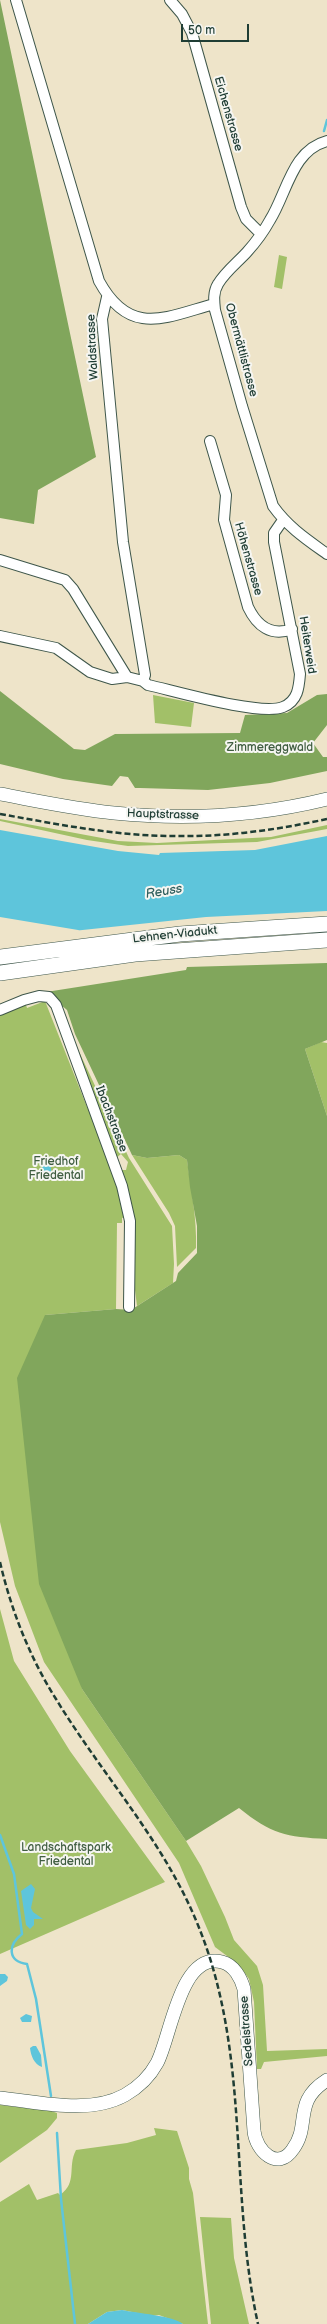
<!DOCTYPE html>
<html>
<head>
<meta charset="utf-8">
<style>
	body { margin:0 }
	#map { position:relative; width:327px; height:2324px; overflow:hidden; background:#eee4c9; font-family:"Balsamiq Sans",sans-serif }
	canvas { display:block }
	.scale { position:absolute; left:181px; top:24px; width:68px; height:18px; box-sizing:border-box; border:2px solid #1f3d34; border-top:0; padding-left:5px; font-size:12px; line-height:14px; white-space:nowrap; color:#1f3d34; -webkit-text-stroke:3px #f6f6f2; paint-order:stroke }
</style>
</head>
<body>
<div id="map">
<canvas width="327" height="2324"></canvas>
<div class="scale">50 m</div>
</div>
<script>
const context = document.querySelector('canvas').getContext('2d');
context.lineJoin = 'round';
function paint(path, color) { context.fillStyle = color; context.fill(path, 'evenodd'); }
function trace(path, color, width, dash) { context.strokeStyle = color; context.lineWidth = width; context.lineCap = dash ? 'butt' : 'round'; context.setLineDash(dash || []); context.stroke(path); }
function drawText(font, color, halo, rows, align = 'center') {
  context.font = font + ' "Balsamiq Sans",sans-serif'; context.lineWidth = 4; context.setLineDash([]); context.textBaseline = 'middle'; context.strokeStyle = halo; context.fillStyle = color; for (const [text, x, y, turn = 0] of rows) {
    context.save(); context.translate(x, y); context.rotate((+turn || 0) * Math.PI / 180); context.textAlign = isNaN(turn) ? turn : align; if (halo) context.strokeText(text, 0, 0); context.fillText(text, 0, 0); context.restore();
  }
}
const green = new Path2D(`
	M279,255L287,257L282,289L274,287Z
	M153,695L194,703L191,727L155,723Z
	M0,819L118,841L157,843L271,837L327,825V829L257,842L128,846L87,840L0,821Z
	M45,1001L87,1107L100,1131L126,1217L122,1218V1223H117L116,1309L45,1315L82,1689L186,1841L201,1866L225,1917L234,1940L257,1966L263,1985L267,2051L327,2049V2056L264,2062L261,2069H257L254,2002L249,1979L244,1972L231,1959L215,1947L179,1863L44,1662L15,1586L0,1522V1014L26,1005L27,1008Z
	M74,1041L129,1158L172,1226L174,1264L173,1283L137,1306L120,1170H126L128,1162L121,1154L116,1158Z
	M321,1042L327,1043V1116L305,1049Z
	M132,1155L147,1158L179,1155L187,1160C191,1189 197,1219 196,1248L177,1267L175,1226L169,1213Z
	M0,1609L14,1661L70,1751L165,1882L0,1954Z
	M0,2105L51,2111L57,2113V2118L47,2130L0,2163Z
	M154,2128L177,2131L189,2168V2179L193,2193L208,2324H183L159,2315L152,2316L122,2310L107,2312L88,2324H0V2202L29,2184L37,2200L58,2193L60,2195C78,2182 67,2167 76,2150L127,2143L156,2135Z
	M200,2217L231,2218L234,2258L249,2324H211Z`);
const forest = new Path2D(`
	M0,0L96,457L38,490L34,524L0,518Z
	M0,691L74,749L85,750L115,734L240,733L245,715L287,713L317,695L327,694V725L313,743L323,757H327V771L270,783L208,790L140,788H135L128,777L120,776L112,786L63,779L0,764Z
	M327,963V1040L305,1049L327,1116V1839C286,1837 271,1834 239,1808L186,1841L82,1689L39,1584L17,1378L45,1315L116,1309L131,1310L176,1281L178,1273L197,1253V1226L190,1187L187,1160L179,1155L147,1158L132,1155L75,1034L67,1010L46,992L186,970L187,967Z`);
const water = new Path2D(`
	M0,830L118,851L159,855L160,853L255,850L327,836V942L110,949L78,930L0,917Z
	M50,1159L52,1179L44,1180L41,1160Z
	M31,1884L35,1889L31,1908L33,1912L43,1919H34V1925L30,1929L26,1925L21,1891Z
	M0,1974H5L8,1977L7,1981L0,1986Z
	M26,2014L32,2016L31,2022H22L20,2018Z
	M33,2046H36L41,2055L42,2067C34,2064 31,2056 30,2048Z
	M122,2310C136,2313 174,2316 183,2324H88L107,2312Z`);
const pier = new Path2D(`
	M327,911V944L109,951L73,931L206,917Z`);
const stream = new Path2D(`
	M324,131L327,120
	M0,1835L14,1874L22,1934C8,1945 7,1961 27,1964L36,1999L51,2096
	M57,2133L61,2199L75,2324`);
const minor = new Path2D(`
	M16,0L99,281C130,338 166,317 214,304
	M170,0L182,14L192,33L241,207L246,219L261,234
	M327,141C292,150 287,193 270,220C264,231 256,242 247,252C238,262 225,272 218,284C213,292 214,301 215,310L242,406L273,506C288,527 306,539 327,554
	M107,297L102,319L123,542L145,675L143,681
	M210,441L226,495L224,520L248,607C257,626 271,637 292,629
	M0,560L65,580L73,589L127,677
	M0,636L56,648L90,672L112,679L127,677L143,681L148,685C175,691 260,716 283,707C298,701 299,687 300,674L274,542V533L283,520
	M0,1010L24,1000L39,996L49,997L56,1005L122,1186L130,1221L129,1307`);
const major = new Path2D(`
	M0,794C38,801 75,809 114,813C184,820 258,816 327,799
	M0,2098C39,2102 89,2115 125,2095C139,2087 150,2076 157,2063C171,2037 180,1951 222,1962C234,1965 241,1978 244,1989L254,2131C256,2151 278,2172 293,2149C311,2125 292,2102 327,2080`);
const highway = new Path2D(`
	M0,957L180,934L327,924
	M0,973L135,954L327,940`);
const rail = new Path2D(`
	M0,814C57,824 115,836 174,836C226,837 276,830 327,819
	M0,1562C11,1610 30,1658 56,1699C101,1773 161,1838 195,1918C252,2050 228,2188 258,2324`);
const streetNames = [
	["Eichenstrasse",228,114,74],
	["Waldstrasse",93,347,-93],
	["Obermättlistrasse",241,350,75],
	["Höhenstrasse",248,559,74],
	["Heiterweid",307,645,81],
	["Hauptstrasse",163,815,2],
	["Lehnen-Viadukt",175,935,-6],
	["Ibachstrasse",111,1119,69],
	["Sedelstrasse",247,2031,-94]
];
const parkNames = [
	["Zimmereggwald",270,748],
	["Friedhof",56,1162],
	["Friedental",56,1176],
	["Landschaftspark",66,1848],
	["Friedental",66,1862]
];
const waterNames = [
	["Reuss",164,892,-9]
];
paint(green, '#a2c068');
paint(forest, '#81a65c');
paint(water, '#5ec5db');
paint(pier, '#eee4c9');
trace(stream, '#5ec5db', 2.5);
trace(minor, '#3e564a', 12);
trace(major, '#3e564a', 14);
trace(highway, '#3e564a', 16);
trace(minor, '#fff', 10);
trace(major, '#fff', 13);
trace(highway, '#fff', 15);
trace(rail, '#1f3d34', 2.5, [6, 3]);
drawText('12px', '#1f3d34', '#f6f6f2', streetNames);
drawText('12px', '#405e41', '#f6f6f2', parkNames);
drawText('italic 13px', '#2f5f5e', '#f6f6f2', waterNames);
</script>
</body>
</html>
